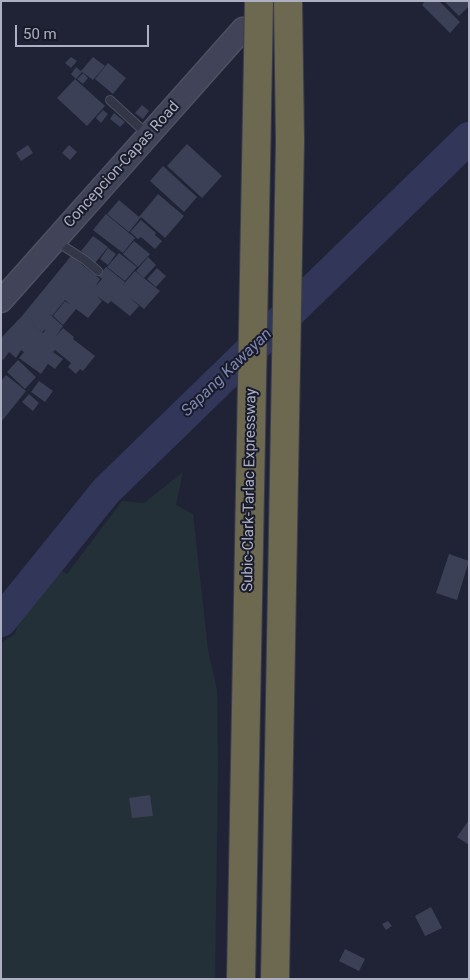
<!DOCTYPE html>
<html>
<head>
<meta charset="utf-8">
<style>
	body { margin:0 }
	#map { position:relative; width:470px; height:980px; overflow:hidden; background:#202335; font-family:Roboto,sans-serif }
	canvas { display:block }
	.frame { position:absolute; inset:0; border:2px solid #adafc3; pointer-events:none }
	.scale { position:absolute; left:15px; top:25px; width:134px; height:22px; box-sizing:border-box; border:2px solid #adafc3; border-top:0; padding-left:6px; font-size:15px; line-height:18px; white-space:nowrap; color:#adafc3; -webkit-text-stroke:4px #191b2a; paint-order:stroke }
</style>
</head>
<body>
<div id="map">
<canvas width="470" height="980"></canvas>
<div class="frame"></div>
<div class="scale">50 m</div>
</div>
<script>
const context = document.querySelector('canvas').getContext('2d');
context.lineJoin = 'round';
function paint(path, color) { context.fillStyle = color; context.fill(path, 'evenodd'); }
function trace(path, color, width, dash) { context.strokeStyle = color; context.lineWidth = width; context.lineCap = dash ? 'butt' : 'round'; context.setLineDash(dash || []); context.stroke(path); }
function drawText(font, color, halo, rows, align = 'center') {
  context.font = font + ' Roboto,sans-serif'; context.lineWidth = 4; context.setLineDash([]); context.textBaseline = 'middle'; context.strokeStyle = halo; context.fillStyle = color; for (const [text, x, y, turn = 0] of rows) {
    context.save(); context.translate(x, y); context.rotate((+turn || 0) * Math.PI / 180); context.textAlign = isNaN(turn) ? turn : align; if (halo) context.strokeText(text, 0, 0); context.fillText(text, 0, 0); context.restore();
  }
}
const green = new Path2D(`
	M183,472L176,505L193,514L208,650L217,690L218,765L215,979H1V643L15,634L19,622L56,567L67,574L122,501L144,503Z`);
const river = new Path2D(`
	M1,621L106,491L469,138`);
const building = new Path2D(`
	M425,1H439L460,22L450,33L422,5Z
	M444,1H469V6L459,16Z
	M71,57L77,61L71,68L65,63Z
	M93,57L105,66L93,80L81,71Z
	M108,63L126,78L113,94L95,79Z
	M76,67L82,72L76,79L71,74Z
	M83,73L88,78L83,84L77,79Z
	M75,79L105,106L87,126L57,98Z
	M142,105L149,111L143,119L135,113Z
	M103,110L108,114L101,123L96,118Z
	M114,113L125,122L120,127L110,119Z
	M187,144L222,176L202,198L167,166Z
	M28,145L33,153L21,161L16,153Z
	M69,145L77,152L70,160L62,153Z
	M163,166L197,197L184,212L150,181Z
	M158,194L184,216L165,238L141,217L129,232L107,214L119,200L139,217Z
	M106,214L135,238L123,253L93,230Z
	M141,220L156,233L155,235L162,241L155,249L141,237L138,239L130,232Z
	M93,236L108,247L95,263L81,251Z
	M134,241L150,254L138,267L123,254Z
	M108,248L116,254L108,265L100,259Z
	M119,253L137,267L125,281L107,267Z
	M71,256L100,279L95,287L102,279L98,276L106,267L125,282L122,286L135,271L160,291L144,309L129,297L139,306L130,316L111,301L108,304L97,296L102,301L88,318L76,309L63,325L53,316L65,301L71,305L65,300L52,316L48,313L63,326L55,337L63,328L74,337L73,339L95,356L83,371L80,369L76,374L68,367L71,363L55,350L53,352L63,359L55,369L48,364L41,374L19,358L24,352L21,350L16,358L9,352L3,360L1,358V338L22,316L43,333L46,329L42,332L22,316Z
	M148,257L156,265L144,278L136,271Z
	M157,268L166,276L156,287L147,279Z
	M18,360L36,377L25,389L7,372Z
	M6,375L26,391L1,422V381Z
	M39,381L53,391L45,402L31,392Z
	M29,394L39,403L33,411L22,402Z
	M449,554L469,561L457,600L436,593Z
	M150,795L153,816L132,818L129,798Z
	M469,820V845L457,837Z
	M431,907L442,928L425,936L415,916Z
	M388,921L392,926L386,930L382,924Z
	M345,949L365,959L359,971L339,961Z`);
const service = new Path2D(`
	M110,100L147,134
	M57,242L85,260L98,271`);
const secondary = new Path2D(`
	M1,301L243,29`);
const motorway = new Path2D(`
	M241,979L258,57
	M275,979L290,141L288,1`);
const motorwayBridge = new Path2D(`
	M258,57L259,1`);
const streetNames = [
	["Concepcion-Capas Road",122,165,-48],
	["Subic-Clark-Tarlac Expressway",250,490,-89]
];
const waterNames = [
	["Sapang Kawayan",227,373,-44]
];
paint(green, '#233038');
trace(river, '#32375a', 32);
paint(building, '#3c4056');
trace(service, '#4e5061', 10);
trace(secondary, '#4e5061', 25);
trace(motorway, '#3b3d4e', 30);
trace(service, '#333646', 8);
trace(secondary, '#414459', 22);
trace(motorway, '#6c6950', 28);
trace(motorwayBridge, '#3b3d4e', 30, []);
trace(motorwayBridge, '#6c6950', 28);
drawText('15px', '#adafc3', '#191b2a', streetNames);
drawText('italic 16px', '#7d85b0', '#191b2a', waterNames);
</script>
</body>
</html>
